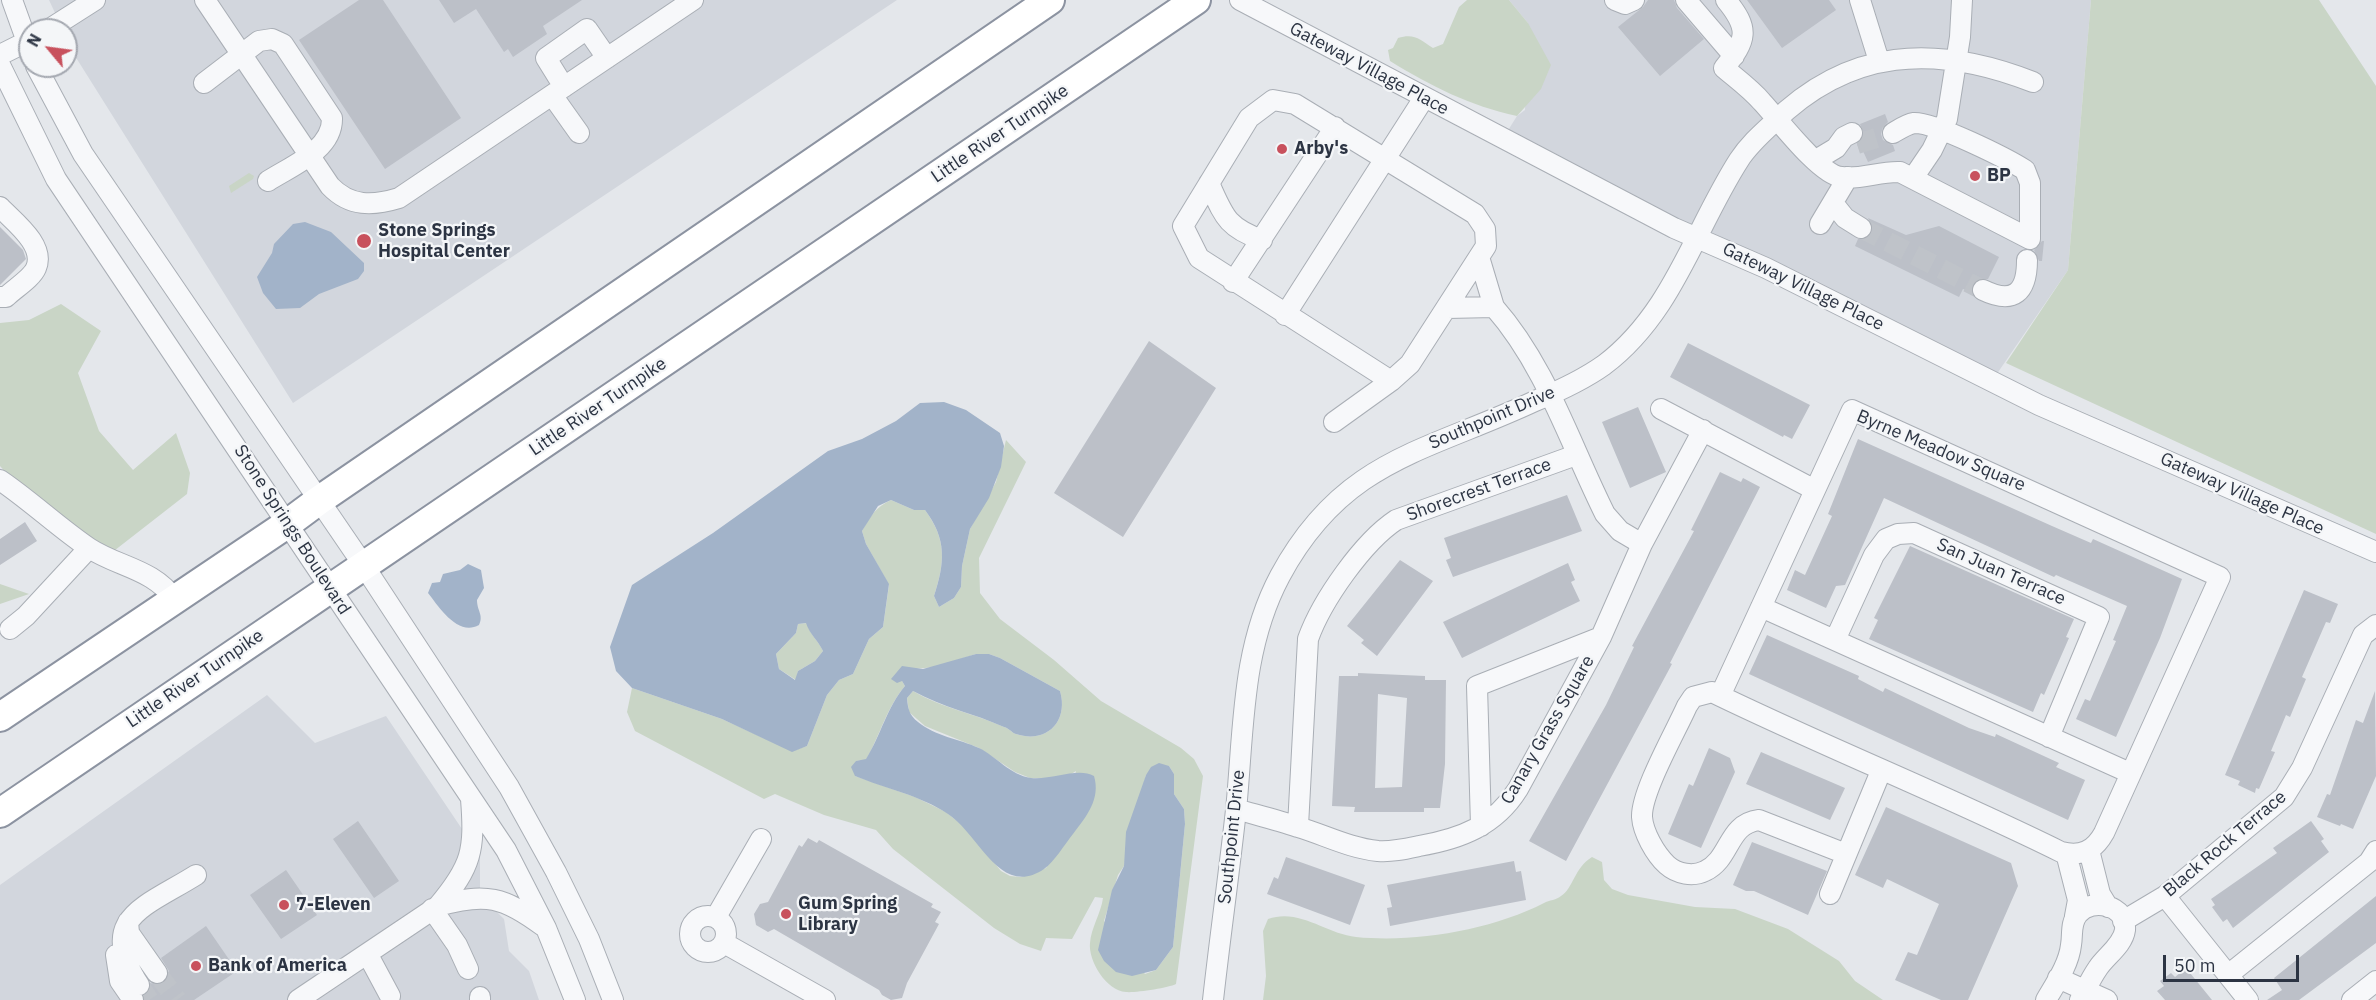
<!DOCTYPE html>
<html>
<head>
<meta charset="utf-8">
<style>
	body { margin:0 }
	#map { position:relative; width:2376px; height:1000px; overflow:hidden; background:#e4e7eb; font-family:"IBM Plex Sans",sans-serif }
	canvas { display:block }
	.north { position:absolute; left:18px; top:18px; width:60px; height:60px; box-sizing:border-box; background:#f4f6f8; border:2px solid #a4a8b0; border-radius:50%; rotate:299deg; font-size:16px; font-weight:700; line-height:24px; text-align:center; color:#2c3443 }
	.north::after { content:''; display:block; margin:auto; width:21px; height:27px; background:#c8515d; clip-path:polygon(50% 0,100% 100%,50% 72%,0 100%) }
	.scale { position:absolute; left:2163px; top:955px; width:136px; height:27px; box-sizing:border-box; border:3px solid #2c3443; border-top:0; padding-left:8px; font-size:18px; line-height:21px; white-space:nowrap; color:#2c3443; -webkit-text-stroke:4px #f4f6f8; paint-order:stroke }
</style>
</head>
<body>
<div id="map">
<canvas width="2376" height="1000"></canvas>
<div class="north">N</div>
<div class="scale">50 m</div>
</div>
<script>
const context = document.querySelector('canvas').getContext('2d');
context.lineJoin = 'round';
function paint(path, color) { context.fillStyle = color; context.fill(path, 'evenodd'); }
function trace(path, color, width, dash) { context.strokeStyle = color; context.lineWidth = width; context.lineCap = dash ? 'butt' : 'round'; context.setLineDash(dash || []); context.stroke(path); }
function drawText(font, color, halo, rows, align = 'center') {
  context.font = font + ' "IBM Plex Sans",sans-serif'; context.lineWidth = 4.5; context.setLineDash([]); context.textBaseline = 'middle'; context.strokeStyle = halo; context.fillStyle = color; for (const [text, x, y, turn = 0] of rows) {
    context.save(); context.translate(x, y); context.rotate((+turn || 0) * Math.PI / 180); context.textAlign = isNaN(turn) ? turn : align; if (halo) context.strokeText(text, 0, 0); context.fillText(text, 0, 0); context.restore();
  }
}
const built = new Path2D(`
	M49,0H897L293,403L75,56L66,36V30H63Z
	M1509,0H2091L2068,270L1992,381L1502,140L1517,116L1525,110L1528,23Z
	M267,695L315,743L386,716L462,829L461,843L480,849V908L495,910L504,919L509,951L529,971L539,1000H0V885Z`);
const green = new Path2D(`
	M1467,0H1509L1528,23L1551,65L1541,89L1517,116C1470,106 1431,86 1390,61L1388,50L1393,48L1398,38C1415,33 1420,40 1433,48L1443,44L1459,7Z
	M2091,0H2319L2376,86V534L2006,363L2068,270Z
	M249,173L254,176L253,179L231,193L229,186Z
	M61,304L101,331L78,373L99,431L133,470L176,433L190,473L187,494L110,554L40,511L0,466V323L29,320Z
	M1006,440L1026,462L979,558L980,593L1000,619L1054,660L1101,701L1181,748L1194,759L1203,776L1176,984C1168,988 1135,993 1126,992C1106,991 1088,960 1090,943C1091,928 1101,913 1103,898L1095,897L1072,939L1046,938L1041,951L1020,944L994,928L893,849L876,830L824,815L775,794L764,799L635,731L627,712L632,688L722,719L792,751L807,746L827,695L839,680L853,674L869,639L883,627L889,585L866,544L862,531C870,516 876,507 891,500L914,510H925C947,540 945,562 934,596L939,607L954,598L961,587L962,566L970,529L996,482ZM976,654H989L1000,658L1060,691C1069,722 1046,744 1016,734C1012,733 1009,728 1004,727C973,713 944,709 913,691L907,698L909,712L925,726L979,748L1015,772L1030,778H1048L1068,776L1076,771L1055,854L1046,868L1021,877L1010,876L1001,871L968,830L946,812L915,797L855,776L856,761L866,760C880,735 887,707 905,686L902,681L913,669L936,667ZM1169,766L1174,774V794L1184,809L1185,824L1173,947L1156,970L1145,974L1104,921L1118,875L1124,866L1146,775Z
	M0,584L29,594L0,604Z
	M807,623C810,635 818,640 823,651L815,661L798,671L796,680L779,669L776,654L796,633L798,624Z
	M1592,857L1602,862L1604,880L1612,889L1628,895L1695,907L1735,909L1788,929L1839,961L1855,981L1883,1000H1263L1266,976L1263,931L1268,919C1300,908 1326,934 1356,937C1416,943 1491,930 1544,903C1549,900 1557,900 1561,896C1573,889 1574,868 1592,857Z`);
const water = new Path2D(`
	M305,222L331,232L364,263V271L358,279L319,294L300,308L276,309L263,293L257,277L272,253L274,244L293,224Z
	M944,402L966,410L1000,433L1004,446L1001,467L989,498L970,529L962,566L961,587L954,598L939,607L934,596C945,563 947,539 925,510H914L891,500L878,506L862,531L866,544L889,584L883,627L869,639L853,674L839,680L827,695L807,746L792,752L722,719L632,688L616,671L610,647L632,585L713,533L828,451L862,439L896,421L920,403ZM806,623C810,635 818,640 823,651L815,661L798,671L795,680L779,669L776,654L796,633L798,624Z
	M468,564L481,570L484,588L477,600C477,611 484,615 479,625C458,637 439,607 428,593L432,583L440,582L443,574L460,570Z
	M976,654H989L1000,658L1060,691C1069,722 1046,744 1016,734C1012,733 1009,728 1004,727C973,713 944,708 913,691L907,698C908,709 909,715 918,722C935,736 959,739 979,748C996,756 1010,775 1031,778C1053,780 1078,767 1094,776C1101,799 1086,817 1073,834C1065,844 1054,862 1044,869C1000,899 979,834 948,814C920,795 886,789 855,776L851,767L856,761L866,759C881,735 887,707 905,686L902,681L897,683L891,679L902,666L923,669Z
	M1159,763L1169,766L1174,774V794L1184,809L1185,824L1173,947L1156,970L1132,976L1116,972L1104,961L1098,950L1112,890L1124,866L1126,832L1146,775L1151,767Z`);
const building = new Path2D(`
	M359,0H383L461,118L385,169L299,40Z
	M439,0H582L543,26L547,34L513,57L508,49L504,52L476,9L454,23Z
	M1648,0H1674L1677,8L1704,39L1660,76L1618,27L1643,7Z
	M1747,0H1829L1836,10L1782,48Z
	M1885,114L1888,122L1883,127L1881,134L1883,140L1893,145L1895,151L1868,162L1863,151L1860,152L1857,144L1864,134L1860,124Z
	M1868,218L1906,235L1939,226L1999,257L1988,279L1976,280L1972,286V293L1963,289L1959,297L1855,246L1858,239H1866L1871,234L1873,228Z
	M0,227L23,250L26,259L0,285Z
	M2042,241H2044L2042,261H2039L2034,250Z
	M1149,341L1216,388L1123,537L1054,493Z
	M1688,343L1810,405L1792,439L1784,435L1783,437L1670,377Z
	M1638,407L1666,472L1630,488L1602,422Z
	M1858,439L2052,526L2091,543L2093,539L2182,579L2160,638L2116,737L2076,719L2085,699L2090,701L2116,641L2113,640L2127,606L2056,575L2054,577L1884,498L1845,585L1836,586L1826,608L1787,590L1795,570L1805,575L1832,516L1828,514Z
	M1720,472L1741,482L1743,478L1760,487L1670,663L1672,664L1566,861L1529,841L1606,705L1634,647L1632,646L1694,531L1691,530Z
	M1567,495L1582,531L1453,577L1446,560L1451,558L1444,538Z
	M25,522L37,541L0,565V539Z
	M1910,546L2074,619L2066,637L2069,638L2044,695L2041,693L2033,712L1869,639L1878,620L1874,618Z
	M1400,560L1433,581L1377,656L1361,643L1364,640L1347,626Z
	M1568,563L1575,580L1571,582L1580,601L1462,658L1443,622Z
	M2304,590L2338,604L2330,623L2326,622L2302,677L2306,679L2303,686L2290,717L2286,715L2271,751L2275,752L2259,789L2256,788L2255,793L2238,785L2240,781L2225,775Z
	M1767,635L1859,676L1858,679L1883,692L1885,688L1969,728L1995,737L1996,734L2059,763L2056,767L2085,780L2068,820L1749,674Z
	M1358,673L1425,676V680H1446L1445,764L1440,808H1424V812H1354L1355,807L1332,806L1339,676H1358ZM1378,694L1407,698L1402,787L1375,788Z
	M2375,691L2376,776L2353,829L2341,824L2340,826L2317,817L2327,794L2330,795L2356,720L2363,723Z
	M1709,748L1730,758L1735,772L1701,848L1668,834L1689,784L1693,786Z
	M1761,752L1845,788L1830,820L1746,784Z
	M1886,807L2011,863L2018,886L1968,1000H1941L1895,980L1908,952L1917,955L1939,904L1887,879L1883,888L1855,875Z
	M358,821L399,881L374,898L333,839Z
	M2311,821L2324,839L2321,841L2329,852L2233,928L2227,919L2223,922L2212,907L2215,905L2211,899L2277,853L2273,848Z
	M808,838L817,843L819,840L933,904L931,907L941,912L935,922L939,924L907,983L902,998L891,1000L882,995L879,990L774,929L768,932L756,925L754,914L760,904L768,902L799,845L802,847Z
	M1752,842L1827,871L1808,915L1754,891H1746L1733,885Z
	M1286,857L1365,885L1350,925L1267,894L1274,877L1278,879Z
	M1514,861L1516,872L1521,871L1526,900L1390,926L1387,908L1392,907L1387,885Z
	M286,870L317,915L281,939L250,895Z
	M2376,896V943L2299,1000H2267L2282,990L2274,978Z
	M206,926L237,971L194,1000H145L144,996L149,991L150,983L159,985L168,978L169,971L161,958Z
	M2186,968L2212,1000H2165L2157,991L2164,986L2160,981L2171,973L2175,977Z`);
const minorTunnel = new Path2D(`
	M1857,144L1893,133
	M1861,228L1983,290
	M157,973L177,1000
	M139,985L149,1000`);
const minor = new Path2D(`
	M12,0L30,50
	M205,0L330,186C350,207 373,206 399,198L693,0
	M1240,0L1674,228L1766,268L2039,405L2376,552
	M1615,0L1625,4L1634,0
	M1686,0L1734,56
	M1726,0C1750,29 1747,40 1724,68C1737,79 1751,89 1762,102C1778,119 1819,174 1841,177C1860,180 1880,171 1900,172L2030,239V183L2025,170C2006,158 1934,122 1914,123C1907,124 1898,130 1893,133
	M1860,0L1879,61
	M48,30L95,0
	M0,55L30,40
	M0,65L56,179L506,850L546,928L575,1000
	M36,66L83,154L364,566L509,787L556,872L589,939L613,1000
	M204,83L259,41L272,39L283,44L332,118C333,150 291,166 268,181
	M564,87L546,58L587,29L607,58
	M552,95L579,133
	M1816,160L1836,148L1844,137L1852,133
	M1913,178L1932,150L1947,119L1960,37L1962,0
	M1209,183C1224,216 1226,227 1262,240
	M1833,203L1845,218L1861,228
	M0,207C13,221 46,245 36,268C32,278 14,289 6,297H0
	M1820,224L1848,177
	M1233,282L1335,127
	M1983,290C2014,305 2027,292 2027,260
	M1494,307C1546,366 1570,444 1605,514L1620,531L1642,544
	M1447,308L1494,307L1479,257
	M1285,315L1424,98
	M1661,409L1815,490
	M1334,422L1391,381L1410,364L1486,246L1485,229L1475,214L1295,104L1273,100L1249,118L1183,226L1199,258L1391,381
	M0,480C31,501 58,527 89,548C118,567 154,569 175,600
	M1761,607L2130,773
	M10,629L26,616L89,548
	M1835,640L1874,555L1886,539L1898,534L1914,533L2099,617L2049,737
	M1720,696L1852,410L2220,577L2104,833C2094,851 2081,857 2061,852C1946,795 1827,748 1712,692L1693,697L1687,706C1676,731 1641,792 1642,817C1643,832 1655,854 1667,865C1677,874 1693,877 1705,871C1731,859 1727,824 1759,820L1846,854
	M1236,809C1257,815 1278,820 1298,827C1325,835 1349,848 1378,851C1392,852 1405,849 1419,846C1460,839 1495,826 1518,789L1601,637L1642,544L1703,430
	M1298,826L1308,639C1322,600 1363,542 1396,520L1576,455
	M1481,826L1477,686L1601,637
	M2089,850L2100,894L2108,907
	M2066,853L2078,900L2075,916
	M1830,894L1881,771
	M2165,896L2248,1000
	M438,906C486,892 504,897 543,926
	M432,909L457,945L468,969
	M690 934a18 18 0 1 1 36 0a18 18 0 1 1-36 0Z
	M716,917L761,839
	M2123,921L2165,896L2284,797L2302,768L2363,635L2376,625
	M128,922L129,933L157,973
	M724,943L825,1000
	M116,955L120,981L133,1000
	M368,955L390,996
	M2228,975L2369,862L2376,851
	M2058,978L2107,1000
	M139,985C96,918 145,907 196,875
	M298,1000L438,906C472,866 475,850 471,799
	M480,1000V997
	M1213,1000C1220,937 1229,874 1236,810C1244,730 1241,649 1280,576C1343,459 1426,452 1535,401C1559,391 1583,380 1604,365C1673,313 1694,230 1739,160C1748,146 1760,135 1772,124C1849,47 1936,44 2033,82
	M2046,1000C2056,983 2069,964 2071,945C2073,934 2070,923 2078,914C2092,897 2127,905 2125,930C2123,945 2106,956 2098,968C2091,978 2086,989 2080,1000
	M2352,1000L2376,981`);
const highway = new Path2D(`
	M0,717L287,524L318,501L1050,0
	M0,813L1196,0`);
const markers = [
	[1282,149,6,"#c8515d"],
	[1975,176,6,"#c8515d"],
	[364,241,8,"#c8515d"],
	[284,905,6,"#c8515d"],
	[786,914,6,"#c8515d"],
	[196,966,6,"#c8515d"]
];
const streetNames = [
	["Gateway Village Place",1369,69,28],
	["Little River Turnpike",1000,134,-34],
	["Gateway Village Place",1803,287,26],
	["Little River Turnpike",598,407,-34],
	["Southpoint Drive",1492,418,-23],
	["Byrne Meadow Square",1941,451,23],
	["Shorecrest Terrace",1479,490,-20],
	["Gateway Village Place",2242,494,24],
	["Stone Springs Boulevard",292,530,57],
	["San Juan Terrace",2001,572,24],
	["Little River Turnpike",195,679,-34],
	["Canary Grass Square",1548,730,-60],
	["Southpoint Drive",1232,837,-84],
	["Black Rock Terrace",2225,844,-40]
];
const poiNames = [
	["Arby's",1294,149],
	["BP",1987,176],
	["Stone Springs",378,231],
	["Hospital Center",378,252],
	["Gum Spring",798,904],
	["Library",798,925],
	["7-Eleven",296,905],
	["Bank of America",208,966]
];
paint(built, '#d2d6dd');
paint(green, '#c9d5c6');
paint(water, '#a2b3c9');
paint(building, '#bcc0c8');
trace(minorTunnel, '#bfc3c9', 20, [20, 10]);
trace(minor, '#a9aeb5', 22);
trace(highway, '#8c93a1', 32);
trace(minor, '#f7f8fa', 20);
trace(highway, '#fff', 28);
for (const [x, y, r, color] of markers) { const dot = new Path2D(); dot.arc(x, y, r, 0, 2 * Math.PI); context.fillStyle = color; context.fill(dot); trace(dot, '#f4f6f8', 2); }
drawText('18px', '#2c3443', '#f4f6f8', streetNames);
drawText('bold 18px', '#2c3443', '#f4f6f8', poiNames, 'left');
</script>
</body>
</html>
